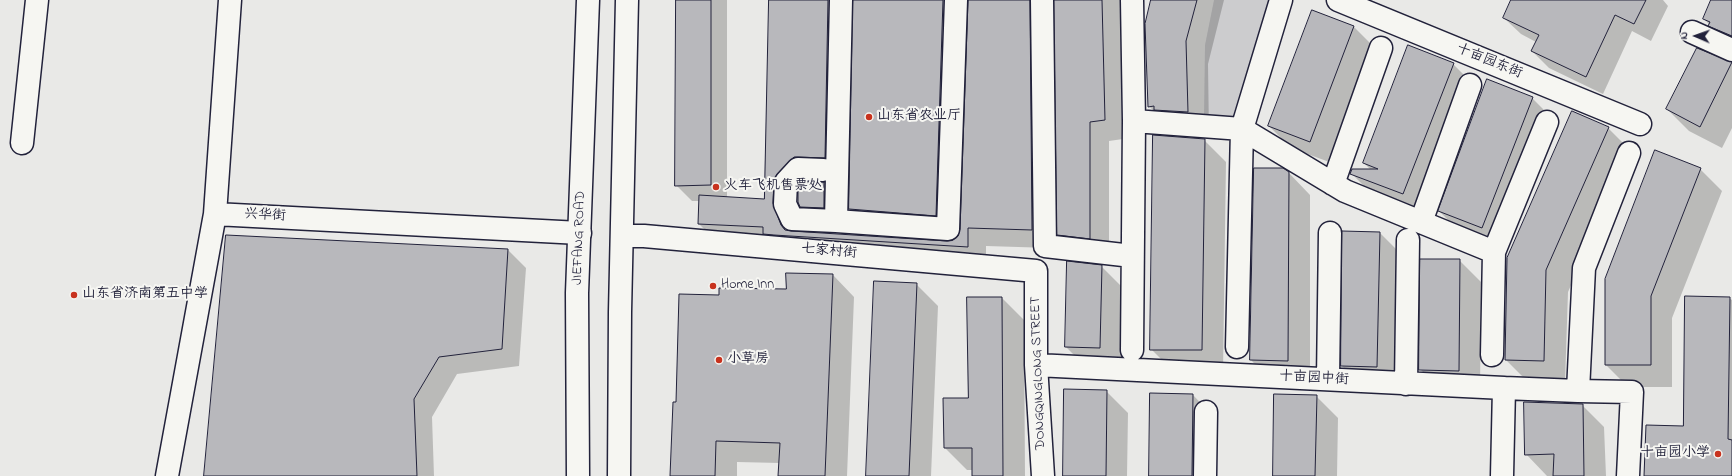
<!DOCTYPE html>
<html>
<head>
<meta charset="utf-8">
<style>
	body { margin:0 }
	#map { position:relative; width:1732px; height:476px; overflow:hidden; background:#e9e9e7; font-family:"Indie Flower",sans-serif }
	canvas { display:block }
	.north { position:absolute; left:1676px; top:16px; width:40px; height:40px; -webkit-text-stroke:3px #f6f6f2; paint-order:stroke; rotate:272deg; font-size:11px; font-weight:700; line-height:16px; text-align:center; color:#22223b }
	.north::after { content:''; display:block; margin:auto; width:14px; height:18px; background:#22223b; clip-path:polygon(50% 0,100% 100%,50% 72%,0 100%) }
</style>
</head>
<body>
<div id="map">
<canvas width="1732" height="476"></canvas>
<div class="north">N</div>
</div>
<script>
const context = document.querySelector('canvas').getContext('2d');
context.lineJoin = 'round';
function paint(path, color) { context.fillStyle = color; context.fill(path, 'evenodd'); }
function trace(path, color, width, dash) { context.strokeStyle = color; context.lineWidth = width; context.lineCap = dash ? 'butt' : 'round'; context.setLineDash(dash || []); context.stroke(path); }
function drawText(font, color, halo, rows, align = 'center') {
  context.font = font + ' "Indie Flower","LXGW WenKai TC",sans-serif'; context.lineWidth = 4; context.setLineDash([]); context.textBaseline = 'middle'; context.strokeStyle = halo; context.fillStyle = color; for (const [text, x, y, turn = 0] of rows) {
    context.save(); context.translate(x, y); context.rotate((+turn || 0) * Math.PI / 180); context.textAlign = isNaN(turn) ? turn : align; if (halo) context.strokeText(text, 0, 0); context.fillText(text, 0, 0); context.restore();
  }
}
const green = new Path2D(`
	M1214,0H1273L1238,116L1204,115L1205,45Z`);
const shadow = new Path2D(`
	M677,0H727V198L765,200L770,0H1120L1123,139L1109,141V257L1077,253L1058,234L1056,7L1049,13L1050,248L986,246V265L717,242L699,224L700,201H692L676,185ZM854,7L850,209L868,227L954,234L964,12L969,7L961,230L959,237L954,241L947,242L794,233L791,223L795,192L799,188L801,206L819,224L842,201L824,183H805L812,175L843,176L849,12Z
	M1152,0H1224L1208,64L1209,134L1170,128L1149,106Z
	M1512,0H1663L1668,6L1651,41L1632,31L1603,94L1549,68L1532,51L1536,42L1521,34L1504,18Z
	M1712,0H1732V48L1704,19Z
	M1312,11L1354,27L1376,49L1332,163L1291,148L1269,126Z
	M1697,49L1732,63V128L1722,148L1689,131L1667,109Z
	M1453,64L1475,86L1425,215L1373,195L1351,173L1371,170L1364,163Z
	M1532,98L1554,120L1504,249L1461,233L1439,211Z
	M1608,128L1630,150L1568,292L1565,383L1528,382L1506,360Z
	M1204,140L1226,162L1223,372L1173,371L1151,349Z
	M1255,169L1288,172L1310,195V382H1272L1251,360Z
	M1700,169L1722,191L1672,318V387H1628L1606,365Z
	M1343,232L1380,233L1402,255L1399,389L1364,388L1342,366Z
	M227,236L508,250L526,268L519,366L457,374L432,417L434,476H205Z
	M1459,260L1481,282L1480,392L1442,391L1420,369Z
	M1101,266L1123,288L1122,370L1088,369L1066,347Z
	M833,275L854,297L847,476H779L780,463L737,462V476H671L677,403L720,296L787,290Z
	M916,284L938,306L931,476H867Z
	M1002,298L1024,320L1025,476H973V470H967L945,448L969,399Z
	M1729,298L1732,300V476H1645L1684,427Z
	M1106,391L1128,413L1127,476H1064Z
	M1193,395L1214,417V476H1150Z
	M1316,396L1338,418L1337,476H1274Z
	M1582,405L1604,427L1606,476H1547L1526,454Z`);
const building = new Path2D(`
	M676,0H711V185L675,186Z
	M769,0H828L825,158L794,157L777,174L774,181L773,203L781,225L785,230L791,231L947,241L953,240L958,236L960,229L968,0H1030L1032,230L968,228V247L774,235L763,234V227L698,224L699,195L764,199Z
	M853,0H943L936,216L849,209Z
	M1054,0H1102L1105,120L1090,122V239L1057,235Z
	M1151,0H1197L1186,41L1188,112L1154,110V106L1148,107L1145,24Z
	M1511,0H1646L1634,24L1615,15L1586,77L1531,51L1539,35L1503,18Z
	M1711,0H1732V36L1708,26L1710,22L1703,19Z
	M1312,10L1354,26L1310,142L1268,126Z
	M1408,45L1454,63L1403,194L1350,174L1352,169H1378L1363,163Z
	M1697,48L1732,62L1700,127L1666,109Z
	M1487,79L1533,97L1482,228L1438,211Z
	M1572,111L1609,127L1546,270L1544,361L1505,360L1507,258Z
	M1153,135L1205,139L1202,350H1150Z
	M1655,150L1701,168L1651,296V365H1605V279Z
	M1254,168H1283L1289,172L1288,361L1250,360Z
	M803,182H824V208L800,207L798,202V187Z
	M1342,231L1380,232L1377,367L1341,366Z
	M226,235L508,249L502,349L439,357L414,399L417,476H204Z
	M1420,259H1460L1459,371L1419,370Z
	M1067,261L1102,265L1100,348L1065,347Z
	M786,273L833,274L825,476H778L780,443L716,441L715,476H670L673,402H676L679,294L719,295V288L786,289Z
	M874,281L917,283L909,476H866Z
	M1685,296L1730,297L1728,439L1732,440V476H1644L1646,425L1683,426Z
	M967,297H1002L1003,476H972V448H944L943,398H968Z
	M1064,389L1107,390L1106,476H1063Z
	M1150,393L1193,394L1192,476H1149Z
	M1274,394L1317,395L1315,476H1273Z
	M1524,402L1583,404L1584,476H1553L1554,454L1525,455Z`);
const minor = new Path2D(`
	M841,0L836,221L948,229L956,0
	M1042,0L1045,246L1132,256
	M1338,0L1640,124
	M1692,32L1732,50
	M1134,121L1242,129L1345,191L1494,252
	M22,143L37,0
	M823,170L798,169L786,182L785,204L792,219L836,221
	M1333,184L1381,48
	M215,214L230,0
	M1421,222L1470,85
	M623,236H644L1036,271V365L1043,476
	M1237,347L1242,129L1281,0
	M1132,350L1134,121L1132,0
	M1492,355L1494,252L1547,122
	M1036,365L1504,388L1502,476
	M1328,379L1330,233
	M1406,384L1408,240
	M1504,388L1578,391L1584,268L1629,153
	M1578,391L1632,392L1628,476
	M167,476L215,214L580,233
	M1205,476L1206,412`);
const major = new Path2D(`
	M578,476L577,293L588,0
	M619,476L620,312L627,0`);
const markers = [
	[869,117,4,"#c8321e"],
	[716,187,4,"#c8321e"],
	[713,286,4,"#c8321e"],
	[74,295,4,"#c8321e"],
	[719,360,4,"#c8321e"],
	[1718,454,4,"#c8321e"]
];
const streetNames = [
	["十亩园东街",1489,62,22],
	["兴华街",265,216,3],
	["JIEFANG ROAD",580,238,-88],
	["七家村街",829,252,5],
	["DONGQINGLONG STREET",1039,373,-92],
	["十亩园中街",1314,379,3]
];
const poiNames = [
	["山东省农业厅",877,117],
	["火车飞机售票处",724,187],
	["Home Inn",721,286],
	["山东省济南第五中学",82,295],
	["小草房",727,360],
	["十亩园小学",1710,454,"right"]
];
paint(green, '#ccccce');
paint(shadow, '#0003');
paint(building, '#b8b8bc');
trace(building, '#22223b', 1);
trace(minor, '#22223b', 25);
trace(major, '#22223b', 25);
trace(minor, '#f6f6f2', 22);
trace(major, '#f6f6f2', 22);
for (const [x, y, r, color] of markers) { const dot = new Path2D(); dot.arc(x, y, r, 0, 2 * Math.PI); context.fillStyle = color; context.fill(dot); trace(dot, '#f6f6f2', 1.5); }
drawText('14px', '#22223b', '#f6f6f2', streetNames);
drawText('14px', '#22223b', '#f6f6f2', poiNames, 'left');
</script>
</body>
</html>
